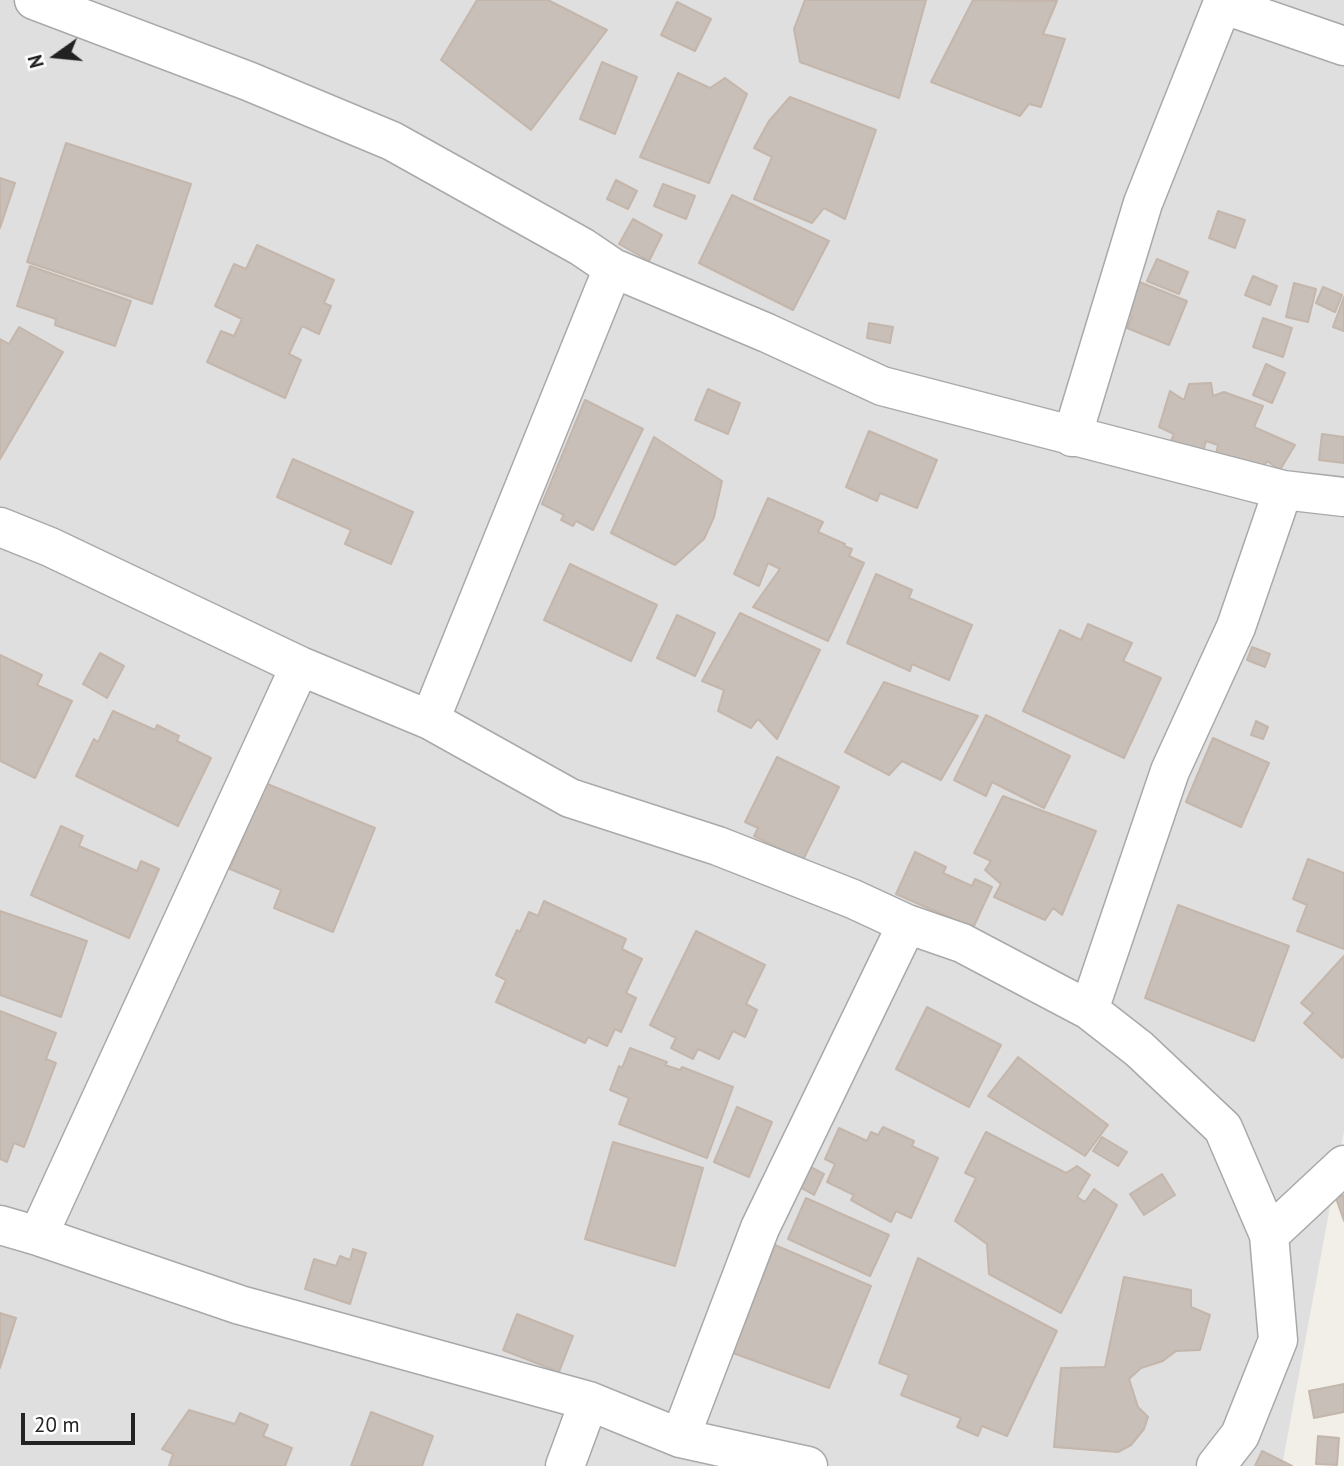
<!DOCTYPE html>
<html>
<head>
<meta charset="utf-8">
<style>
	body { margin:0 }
	#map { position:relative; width:1344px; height:1466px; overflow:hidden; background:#f2efe9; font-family:"PT Sans",sans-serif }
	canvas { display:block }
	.north { position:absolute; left:21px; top:21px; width:70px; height:70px; -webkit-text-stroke:5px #fff; paint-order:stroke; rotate:255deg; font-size:19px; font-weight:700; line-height:28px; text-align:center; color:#222 }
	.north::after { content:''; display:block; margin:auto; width:24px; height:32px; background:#222; clip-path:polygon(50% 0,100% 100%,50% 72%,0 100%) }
	.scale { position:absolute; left:21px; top:1413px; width:114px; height:32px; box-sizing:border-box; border:4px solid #222; border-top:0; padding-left:9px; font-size:21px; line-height:24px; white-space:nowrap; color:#222; -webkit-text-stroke:5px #fff; paint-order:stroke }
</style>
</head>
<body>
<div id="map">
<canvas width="1344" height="1466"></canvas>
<div class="north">N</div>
<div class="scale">20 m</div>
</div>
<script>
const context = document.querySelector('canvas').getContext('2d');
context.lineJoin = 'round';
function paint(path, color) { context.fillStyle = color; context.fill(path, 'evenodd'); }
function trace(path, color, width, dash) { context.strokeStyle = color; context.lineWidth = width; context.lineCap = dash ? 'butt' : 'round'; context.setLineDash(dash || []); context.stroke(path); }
const residential = new Path2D(`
	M0,0H1344V1131L1282,1466H0Z`);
const building = new Path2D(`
	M477,0H548L607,30L531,130L441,60Z
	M805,0H926L899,98L800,62L794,29Z
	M973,0L1057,1L1043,34L1065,39L1041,107L1029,104L1020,116L931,82Z
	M677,2L711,19L695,51L661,35Z
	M602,62L637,77L615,134L580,119Z
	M678,73L710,88L725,78L747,94L709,183L640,157Z
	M790,97L876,130L845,219L824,208L812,223L754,199L772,157L754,148L769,121Z
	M66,143L191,184L152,304L27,262Z
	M0,178L15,183L0,228Z
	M616,180L637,191L628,209L607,199Z
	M663,184L695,196L686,219L654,206Z
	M732,195L829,241L793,310L699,263Z
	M1218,211L1245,220L1235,248L1209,238Z
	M633,219L662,235L649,261L619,244Z
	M257,245L334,280L324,303L331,306L319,334L302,326L289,354L301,360L285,398L207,362L221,331L234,336L242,319L215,306L234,264L246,269Z
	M1157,259L1188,272L1179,294L1147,281Z
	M30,266L131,301L115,346L55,325L56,319L17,306Z
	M1253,276L1277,286L1270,305L1245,295Z
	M1127,277L1187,301L1169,345L1127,328L1132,316L1114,309Z
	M1294,283L1316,289L1308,322L1286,317Z
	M1323,287L1342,295L1335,312L1316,303Z
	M1344,297V331L1333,327Z
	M1263,318L1292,328L1283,357L1253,347Z
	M869,323L893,327L890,343L867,338Z
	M19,327L63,352L0,459V339L9,344Z
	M1266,364L1285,373L1272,403L1253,395Z
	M1211,383L1213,396L1224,392L1263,406L1254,427L1295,445L1280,470L1267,461L1257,477L1215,460L1218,445L1206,441L1202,456L1170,443L1174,434L1159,427L1170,391L1184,400L1189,384Z
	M708,389L740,403L728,434L695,420Z
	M585,400L643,429L593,530L576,521L573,526L561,520L564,515L542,504Z
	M869,431L937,460L917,508L880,493L877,501L846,487Z
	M1322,434L1344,437V463L1319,460Z
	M654,437L722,481L714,517L704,539L675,565L611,533Z
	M293,459L413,512L391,564L345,544L351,530L277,497Z
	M768,498L823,522L818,532L845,544L844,546L852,549L849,556L864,563L828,641L753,607L780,569L768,563L759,586L734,574Z
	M570,564L657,605L631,661L544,620Z
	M876,574L912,590L909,598L972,625L949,680L912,664L910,671L847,643Z
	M740,613L820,650L777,739L758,719L751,728L718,711L724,690L702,681Z
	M677,615L715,633L695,676L657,658Z
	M1088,624L1132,643L1123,661L1161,678L1124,758L1023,711L1060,630L1081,640Z
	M1252,647L1270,654L1265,667L1247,660Z
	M100,653L124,666L107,698L83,684Z
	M0,655L42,675L37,685L72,701L35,778L0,761Z
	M884,682L978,716L941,780L902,761L889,775L845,752Z
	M113,711L155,730L157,725L179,736L177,741L211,758L178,826L76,776L94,739L98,742Z
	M986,715L1070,756L1044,808L992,782L986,796L954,780Z
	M1256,721L1268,727L1263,739L1251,735Z
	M1213,738L1269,763L1241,827L1186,802Z
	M777,757L839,787L803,860L754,836L758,828L745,822Z
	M265,783L375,828L333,932L274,908L281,890L230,869Z
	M1003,796L1096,831L1062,915L1053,908L1045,920L994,897L1001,884L985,870L991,861L974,853Z
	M61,826L83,836L79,846L137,871L141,861L159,869L129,938L31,895Z
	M915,852L946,867L943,873L972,886L975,879L992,887L973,928L896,894Z
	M1308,859L1344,873V949L1297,931L1307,905L1293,899Z
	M544,901L626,939L622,949L642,959L626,993L636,998L621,1032L615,1029L607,1046L588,1037L585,1043L496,1002L506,980L496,975L517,930L520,932L529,912L538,916Z
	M1178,905L1289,946L1254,1041L1145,998Z
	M0,911L87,941L61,1017L0,995Z
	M696,931L765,965L746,1004L757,1010L745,1037L733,1031L719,1059L698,1049L693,1059L671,1048L676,1038L650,1025Z
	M1344,956V1056L1342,1058L1304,1023L1313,1013L1301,1003Z
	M927,1007L1001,1045L969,1107L896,1069Z
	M0,1011L56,1033L46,1059L56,1063L24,1147L14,1143L7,1162L0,1159Z
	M630,1048L667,1062L665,1065L680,1070L682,1067L733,1087L707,1158L619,1124L629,1098L610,1090L619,1066L622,1068Z
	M1018,1057L1108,1125L1085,1156L988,1096Z
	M737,1107L772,1122L749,1177L714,1162Z
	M883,1127L914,1141L912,1146L938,1158L911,1218L896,1211L891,1222L851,1200L854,1195L827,1182L835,1164L825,1159L839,1128L867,1141L871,1132L878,1135Z
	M986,1132L1066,1173L1077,1166L1090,1175L1077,1197L1085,1202L1094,1189L1117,1205L1061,1313L989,1274L987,1244L955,1221L976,1178L965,1173Z
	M1102,1137L1127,1152L1118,1166L1093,1151Z
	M613,1142L703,1168L675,1266L585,1239Z
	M806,1164L824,1174L814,1195L796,1185Z
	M1162,1174L1175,1195L1144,1215L1130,1194Z
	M1344,1195V1221L1336,1198Z
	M806,1198L889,1235L870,1276L788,1239Z
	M775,1245L871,1286L829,1388L733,1353Z
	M353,1249L366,1253L350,1304L305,1289L314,1259L336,1266L340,1256L350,1260Z
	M918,1258L1057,1331L1007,1436L982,1426L978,1436L957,1427L961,1418L901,1395L909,1375L879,1363Z
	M1124,1277L1191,1290V1307L1210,1315L1200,1350L1176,1351L1163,1361L1141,1368L1129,1379L1138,1407L1148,1417L1144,1429L1131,1445L1118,1452L1054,1447L1061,1368L1105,1367Z
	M0,1313L16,1318L0,1368Z
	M517,1314L573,1336L559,1372L503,1350Z
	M1344,1384V1412L1314,1418L1309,1391Z
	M189,1410L235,1424L240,1413L268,1425L263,1436L292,1448L285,1466H169L173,1454L162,1449Z
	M371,1412L433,1436L422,1466H351Z
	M1318,1436L1339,1438L1337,1465L1316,1464Z
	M1262,1451L1292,1466H1255Z`);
const minor = new Path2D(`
	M34,0L248,81L392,141L582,247L613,268L767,333L882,386L1283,490L1344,497
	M1222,4L1344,46
	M1072,437L1143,203L1224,0
	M0,527L50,547L300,666L430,720L570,798L718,846L853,899L907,924L962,943L1089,1010L1139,1049L1223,1128L1269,1235L1278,1340L1240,1435L1216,1466
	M430,720L613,268
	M1089,1010L1170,771L1236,627L1283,490
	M0,1225L38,1236L240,1305L589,1401L680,1438L808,1466
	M1269,1235L1344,1165
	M38,1236L300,666
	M680,1438L760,1228L907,924
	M565,1466L589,1401`);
paint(residential, '#e0dfdf');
paint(building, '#c7bfb8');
trace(building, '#c4b6ab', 2);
trace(minor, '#a9a9a9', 41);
trace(minor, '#fff', 38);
</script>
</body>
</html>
